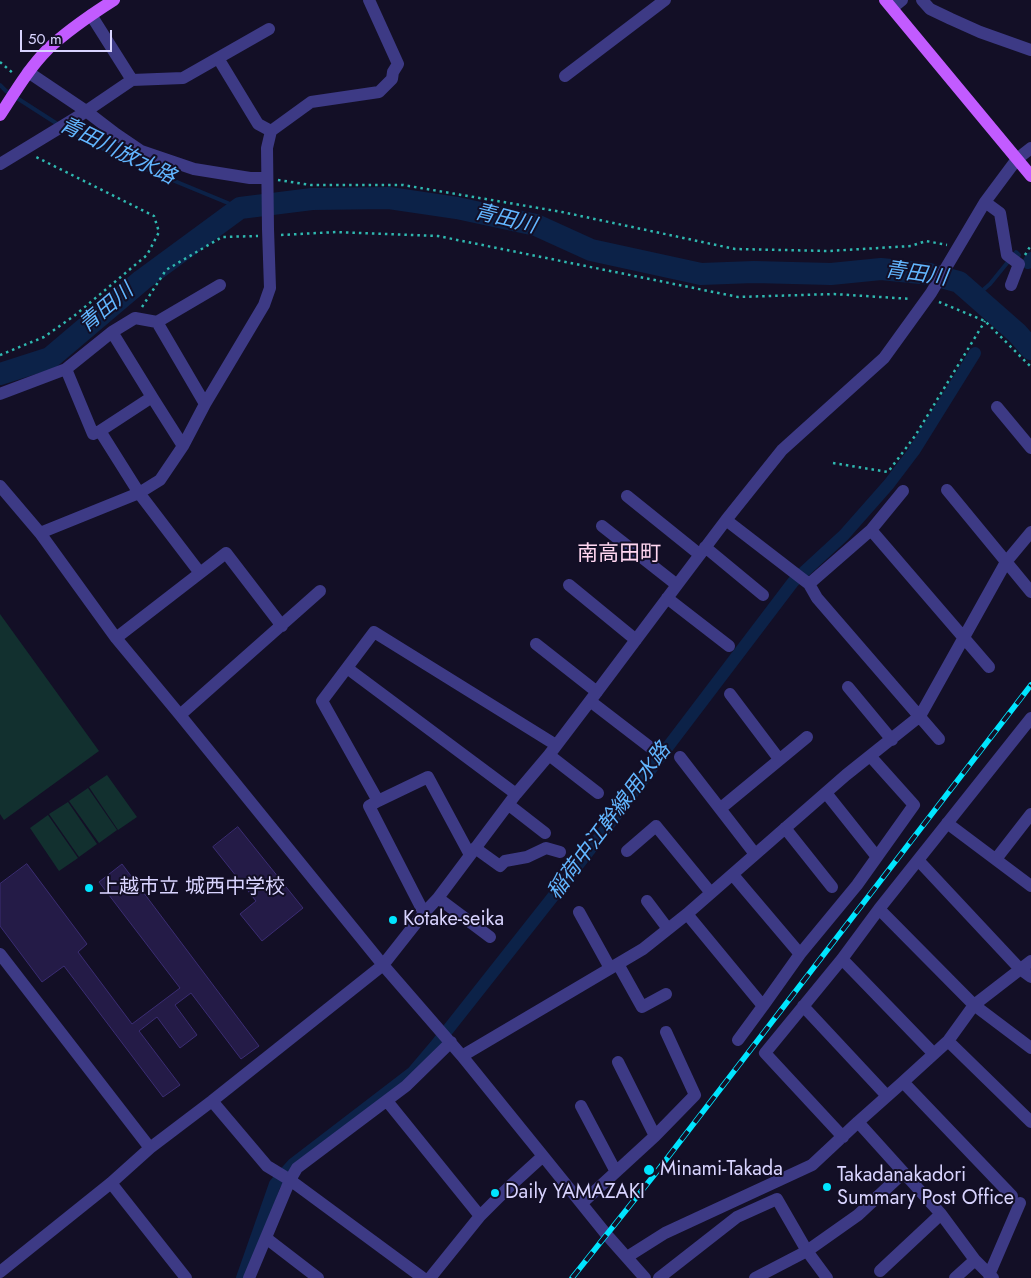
<!DOCTYPE html>
<html>
<head>
<meta charset="utf-8">
<style>
	body { margin:0 }
	#map { position:relative; width:1031px; height:1278px; overflow:hidden; background:#130f26; font-family:Jost,sans-serif }
	canvas { display:block }
	.scale { position:absolute; left:20px; top:30px; width:92px; height:22px; box-sizing:border-box; border:2px solid #d9d4ff; border-top:0; padding-left:6px; font-size:15px; line-height:18px; white-space:nowrap; color:#d9d4ff; -webkit-text-stroke:4px #130f26; paint-order:stroke }
</style>
</head>
<body>
<div id="map">
<canvas width="1031" height="1278"></canvas>
<div class="scale">50 m</div>
</div>
<script>
const context = document.querySelector('canvas').getContext('2d');
context.lineJoin = 'round';
function paint(path, color) { context.fillStyle = color; context.fill(path, 'evenodd'); }
function trace(path, color, width, dash) { context.strokeStyle = color; context.lineWidth = width; context.lineCap = dash ? 'butt' : 'round'; context.setLineDash(dash || []); context.stroke(path); }
function drawText(font, color, halo, rows, align = 'center') {
  context.font = font + ' Jost,"Noto Sans JP",sans-serif'; context.lineWidth = 4; context.setLineDash([]); context.textBaseline = 'middle'; context.strokeStyle = halo; context.fillStyle = color; for (const [text, x, y, turn = 0] of rows) {
    context.save(); context.translate(x, y); context.rotate((+turn || 0) * Math.PI / 180); context.textAlign = isNaN(turn) ? turn : align; if (halo) context.strokeText(text, 0, 0); context.fillText(text, 0, 0); context.restore();
  }
}
const green = new Path2D(`
	M0,614L99,751L4,820L0,814Z
	M107,775L137,817L118,830L89,787Z
	M88,788L117,830L99,843L69,801Z
	M68,802L97,844L79,857L49,814Z
	M48,815L78,858L59,871L30,828Z`);
const stream = new Path2D(`
	M0,85L6,91L59,125
	M65,129L131,163L240,208
	M1026,261L1028,263
	M976,296L990,284L1016,252L1019,255`);
const canal = new Path2D(`
	M1028,263L1031,258
	M242,1278L275,1184L293,1164L413,1072L435,1046L585,856L793,582L844,535L889,484L914,451L975,353`);
const river = new Path2D(`
	M0,374L50,358L142,280L240,208L312,199L389,198L457,208L536,225L591,250L701,274L754,272L831,274L881,269L930,274L959,282L1017,333L1031,349`);
const building = new Path2D(`
	M238,827L303,908L262,941L240,914L256,901L213,847Z
	M27,864L87,944L78,952L132,1024L180,988L99,882L122,864L259,1046L241,1059L191,993L175,1005L197,1035L180,1048L157,1017L139,1031L180,1085L163,1097L64,966L42,982L0,926V884Z`);
const path = new Path2D(`
	M0,62L14,74
	M278,180L311,185H403L562,212L735,249L829,251L911,246L926,241L947,245
	M281,235L336,232L438,236L738,297L834,294L911,299
	M1025,255L1031,245
	M939,302L985,321L1031,367
	M142,307L166,270L222,237L258,236
	M0,355L44,337L74,316L147,255L159,232L154,216L34,156
	M833,463L888,472L915,436L985,321`);
const minor = new Path2D(`
	M922,0L930,9L951,19L980,32L1031,50
	M892,8L902,0
	M91,15L132,80
	M218,58L258,124L271,131
	M28,72L86,111L116,134L141,151L194,169L250,178H267
	M565,76L665,0
	M0,164L79,116L132,80L183,78L269,29
	M985,202L1000,213L1007,255L1019,264L1011,285
	M157,322L220,285
	M112,332L135,318L157,322L205,404
	M0,394L66,369
	M997,407L1031,448
	M100,431L93,434L66,369L112,332L152,397
	M183,446L152,397L100,431L139,493L200,573
	M0,486L40,533L116,638L180,715L383,965L462,1056L543,1156L606,1234L645,1278
	M947,490L1031,592
	M627,496L699,554
	M726,520L782,450L884,358L931,293L985,202L1017,159L1031,148
	M602,526L677,585
	M871,530L903,491
	M40,533L139,493L160,480L183,446L205,404L264,305L270,288L268,229L267,148L271,131L311,102L379,92L392,79L393,72L398,64L369,0
	M705,547L763,595
	M569,585L636,640
	M667,598L729,646
	M116,638L226,553L282,626
	M536,644L597,692
	M347,668L516,794
	M848,687L892,740
	M730,694L779,759
	M590,701L655,751
	M180,715L320,591
	M939,739L817,598L809,584L871,530L989,667
	M549,755L598,793
	M680,757L755,854
	M826,793L877,857
	M378,801L369,806L424,913
	M509,805L545,833
	M721,808L807,737
	M947,823L1031,886
	M785,828L832,887
	M475,848L500,866L505,861L527,857L546,848L560,852
	M627,851L656,826L711,893
	M470,855L428,777L378,801L322,701L374,632L556,745
	M996,859L1031,814
	M918,860L1020,969L1031,977
	M733,875L800,954L763,1006
	M438,898L490,937
	M647,901L668,929
	M879,909L974,1005L1031,1048
	M579,912L610,968
	M687,914L763,1006L738,1040
	M0,954L150,1148
	M800,954L857,885L914,805L871,757
	M842,959L934,1054
	M618,964L642,1007L666,994
	M803,1006L887,1096
	M948,1041L974,1005L1031,961
	M462,1056L643,949L687,914L846,775L920,716L1006,562L1031,532
	M618,1062L655,1136
	M903,1082L948,1041L1031,1122
	M212,1101L267,1166L290,1180L423,1278
	M387,1101L480,1216
	M581,1106L616,1172
	M858,1122L941,1214L975,1260L993,1278
	M843,1137L765,1053L842,959L879,909L1031,718
	M111,1183L186,1278
	M582,1203L655,1136L695,1095L666,1032
	M266,1238L318,1278
	M627,1257L665,1233L812,1165L858,1122L903,1082L1012,1196
	M880,1271L941,1214
	M0,1272L111,1183L150,1148L212,1101L383,965L424,913L438,898L516,794L549,755L590,701L677,585L726,520L809,584
	M989,1275L1020,1203
	M249,1278L290,1180L297,1168L406,1086L451,1042
	M430,1278L480,1216L509,1187L543,1156
	M659,1278L737,1217L777,1199L807,1251L827,1278
	M755,1278L807,1251L858,1215L903,1173
	M955,1278L975,1260`);
const major = new Path2D(`
	M885,0L1031,176
	M0,115C15,92 29,68 48,49C68,30 92,14 114,0`);
const rail = new Path2D(`
	M572,1278L655,1174L1031,685`);
const markers = [
	[89,888,5,"#00e5ff"],
	[393,920,5,"#00e5ff"],
	[649,1170,6,"#00e5ff"],
	[827,1187,5,"#00e5ff"],
	[495,1193,5,"#00e5ff"]
];
const poiNames = [
	["上越市立 城西中学校",99,888],
	["Kotake-seika",403,920],
	["Minami-Takada",660,1170],
	["Takadanakadori",837,1176],
	["Summary Post Office",837,1199],
	["Daily YAMAZAKI",505,1193]
];
const waterNames = [
	["青田川放水路",117,152,26],
	["青田川",505,220,14],
	["青田川",916,275,8],
	["青田川",107,309,-40],
	["稲荷中江幹線用水路",610,822,-53]
];
const neighbourhoodNames = [
	["南高田町",619,555]
];
paint(green, '#12302f');
trace(stream, '#0c2248', 4);
trace(canal, '#0c2248', 12);
trace(river, '#0c2248', 22);
paint(building, '#241b47');
trace(building, '#3b2d73', 1);
trace(path, '#2fb8b0', 2.5, [2.5, 4]);
trace(minor, '#3d3a85', 12);
trace(major, '#c25bff', 12);
trace(rail, '#00e5ff', 5.5);
trace(rail, '#130f26', 4, [11]);
for (const [x, y, r, color] of markers) { const dot = new Path2D(); dot.arc(x, y, r, 0, 2 * Math.PI); context.fillStyle = color; context.fill(dot); trace(dot, '#130f26', 2); }
drawText('20px', '#d9d4ff', '#130f26', poiNames, 'left');
drawText('italic 21px', '#62b6ff', '#130f26', waterNames);
drawText('21px', '#ffd6f0', '#130f26', neighbourhoodNames);
</script>
</body>
</html>
